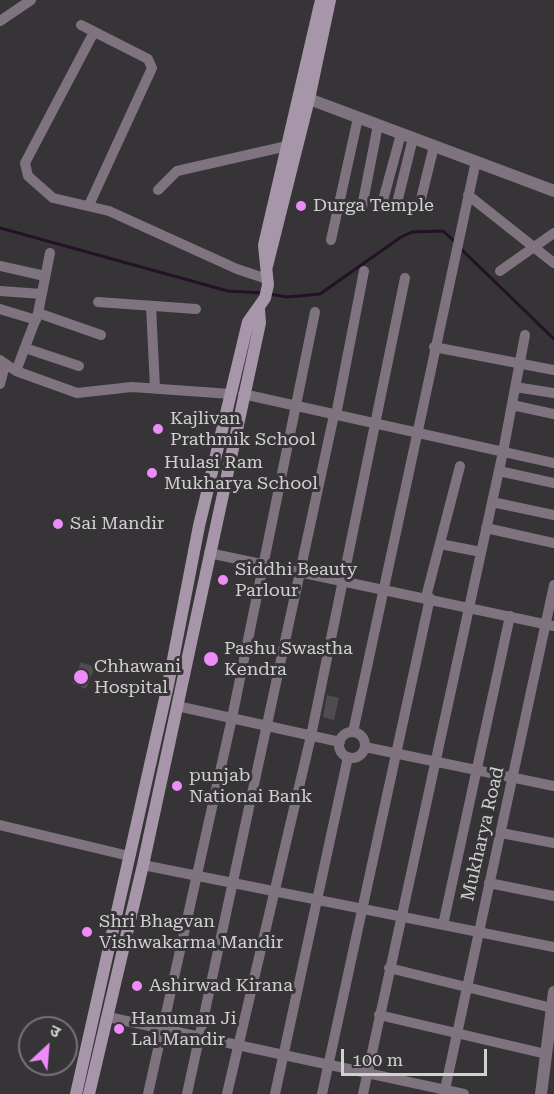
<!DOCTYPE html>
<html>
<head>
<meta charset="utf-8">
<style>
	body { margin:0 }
	#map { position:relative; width:554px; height:1094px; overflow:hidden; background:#373437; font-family:"Roboto Serif","Noto Sans Devanagari",serif }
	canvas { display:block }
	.north { position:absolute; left:18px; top:1016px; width:60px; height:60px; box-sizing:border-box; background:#373437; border:2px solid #757375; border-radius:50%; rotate:26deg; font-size:16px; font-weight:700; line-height:24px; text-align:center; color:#d2d1d2 }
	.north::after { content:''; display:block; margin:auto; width:21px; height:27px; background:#ed8cf9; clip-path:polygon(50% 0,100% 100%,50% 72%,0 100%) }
	.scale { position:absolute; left:341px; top:1049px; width:146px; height:27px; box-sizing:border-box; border:3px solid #d2d1d2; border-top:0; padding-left:8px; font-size:18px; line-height:21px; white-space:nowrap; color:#d2d1d2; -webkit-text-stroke:4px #373437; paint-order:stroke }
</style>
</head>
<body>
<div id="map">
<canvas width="554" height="1094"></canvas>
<div class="north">उ</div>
<div class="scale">100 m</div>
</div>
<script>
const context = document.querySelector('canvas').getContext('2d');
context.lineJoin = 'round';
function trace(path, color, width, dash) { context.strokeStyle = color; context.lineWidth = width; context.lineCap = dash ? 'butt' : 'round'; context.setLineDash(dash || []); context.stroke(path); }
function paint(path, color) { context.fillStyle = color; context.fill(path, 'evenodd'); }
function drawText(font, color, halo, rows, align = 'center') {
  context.font = font + ' "Roboto Serif",serif'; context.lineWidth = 6; context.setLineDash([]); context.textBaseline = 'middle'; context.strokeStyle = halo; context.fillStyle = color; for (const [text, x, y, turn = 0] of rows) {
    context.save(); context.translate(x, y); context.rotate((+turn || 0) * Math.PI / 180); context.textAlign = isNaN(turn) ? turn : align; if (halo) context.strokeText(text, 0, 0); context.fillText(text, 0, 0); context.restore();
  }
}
const stream = new Path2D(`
	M0,228L228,291L263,293
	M461,249L554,339
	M269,294L287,297L320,294L401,237L412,232L443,231L455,242`);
const building = new Path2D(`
	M81,662L95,667L86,689L72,683Z
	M327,695L339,698L334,720L323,717Z`);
const minor = new Path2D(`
	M0,21L31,0
	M81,25L148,59L152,68L89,205
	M94,32L25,163L28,176L53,198L109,211L237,269L267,279
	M158,190L177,171L287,146
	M468,195L554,263
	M397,203L413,138
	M420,203L434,146
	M382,204L401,134
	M362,207L378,125
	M331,240L358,118
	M0,266L45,276
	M500,271L554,233
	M0,291L42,294
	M98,302L196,309
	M151,306L155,388
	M0,309L36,320
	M38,313L101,335
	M434,347L554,370
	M25,348L79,366
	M0,360L16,371L77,393L132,387L231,394
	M16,371L38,313L50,253
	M0,384L5,365
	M515,387L554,393
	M243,394L554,463
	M512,405L554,414
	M336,415L364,271
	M499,471L554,483
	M492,502L554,515
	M486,528L554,543
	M440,544L481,552
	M209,553L554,626
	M426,597L460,466
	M177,706L340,742
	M353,732L476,161
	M339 745a13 13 0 1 1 26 0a13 13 0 1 1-26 0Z
	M365,747L554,786
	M0,825L129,856
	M501,833L554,843
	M143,865L554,947
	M489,883L554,896
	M443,925L510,616
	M389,968L552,1008
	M379,1015L546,1054
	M108,1017L464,1094
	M148,1094L232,718L315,312
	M187,1094L334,415
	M227,1094L311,736L405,278
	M275,1094L348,757
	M322,1094L430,598
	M363,1094L503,452L525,335
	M444,1094L554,585`);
const tertiary = new Path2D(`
	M309,99L554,191
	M541,1094L554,992`);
const secondary = new Path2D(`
	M267,266L309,99L330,0
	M76,1094L168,685L199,526L248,322L265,298L268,285L264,245L321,0
	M89,1094L143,865L260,323L259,309`);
const markers = [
	[301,206,6,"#ed8cf9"],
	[158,429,6,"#ed8cf9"],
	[152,473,6,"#ed8cf9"],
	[58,524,6,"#ed8cf9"],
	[223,580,6,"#ed8cf9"],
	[211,659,8,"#ed8cf9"],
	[81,677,8,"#ed8cf9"],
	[177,786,6,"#ed8cf9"],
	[87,932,6,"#ed8cf9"],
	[137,986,6,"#ed8cf9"],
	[119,1029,6,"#ed8cf9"]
];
const poiNames = [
	["Durga Temple",313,206],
	["Kajlivan",170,419],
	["Prathmik School",170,440],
	["Hulasi Ram",164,463],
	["Mukharya School",164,484],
	["Sai Mandir",70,524],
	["Siddhi Beauty",235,570],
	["Parlour",235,591],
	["Pashu Swastha",224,649],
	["Kendra",224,670],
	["Chhawani",94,667],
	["Hospital",94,688],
	["punjab",189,776],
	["Nationai Bank",189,797],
	["Shri Bhagvan",99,922],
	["Vishwakarma Mandir",99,943],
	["Ashirwad Kirana",149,986],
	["Hanuman Ji",131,1019],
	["Lal Mandir",131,1040]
];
const streetNames = [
	["Mukharya Road",483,834,-77]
];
trace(stream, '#241027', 3);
paint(building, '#4f4c4f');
trace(minor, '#7e737f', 10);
trace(tertiary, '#7e737f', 12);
trace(secondary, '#a795a9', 12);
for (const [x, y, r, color] of markers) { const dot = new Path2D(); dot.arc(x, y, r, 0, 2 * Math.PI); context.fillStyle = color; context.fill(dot); trace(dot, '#373437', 2); }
drawText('18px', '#d2d1d2', '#373437', poiNames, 'left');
drawText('18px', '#d2d1d2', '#373437', streetNames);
</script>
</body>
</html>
